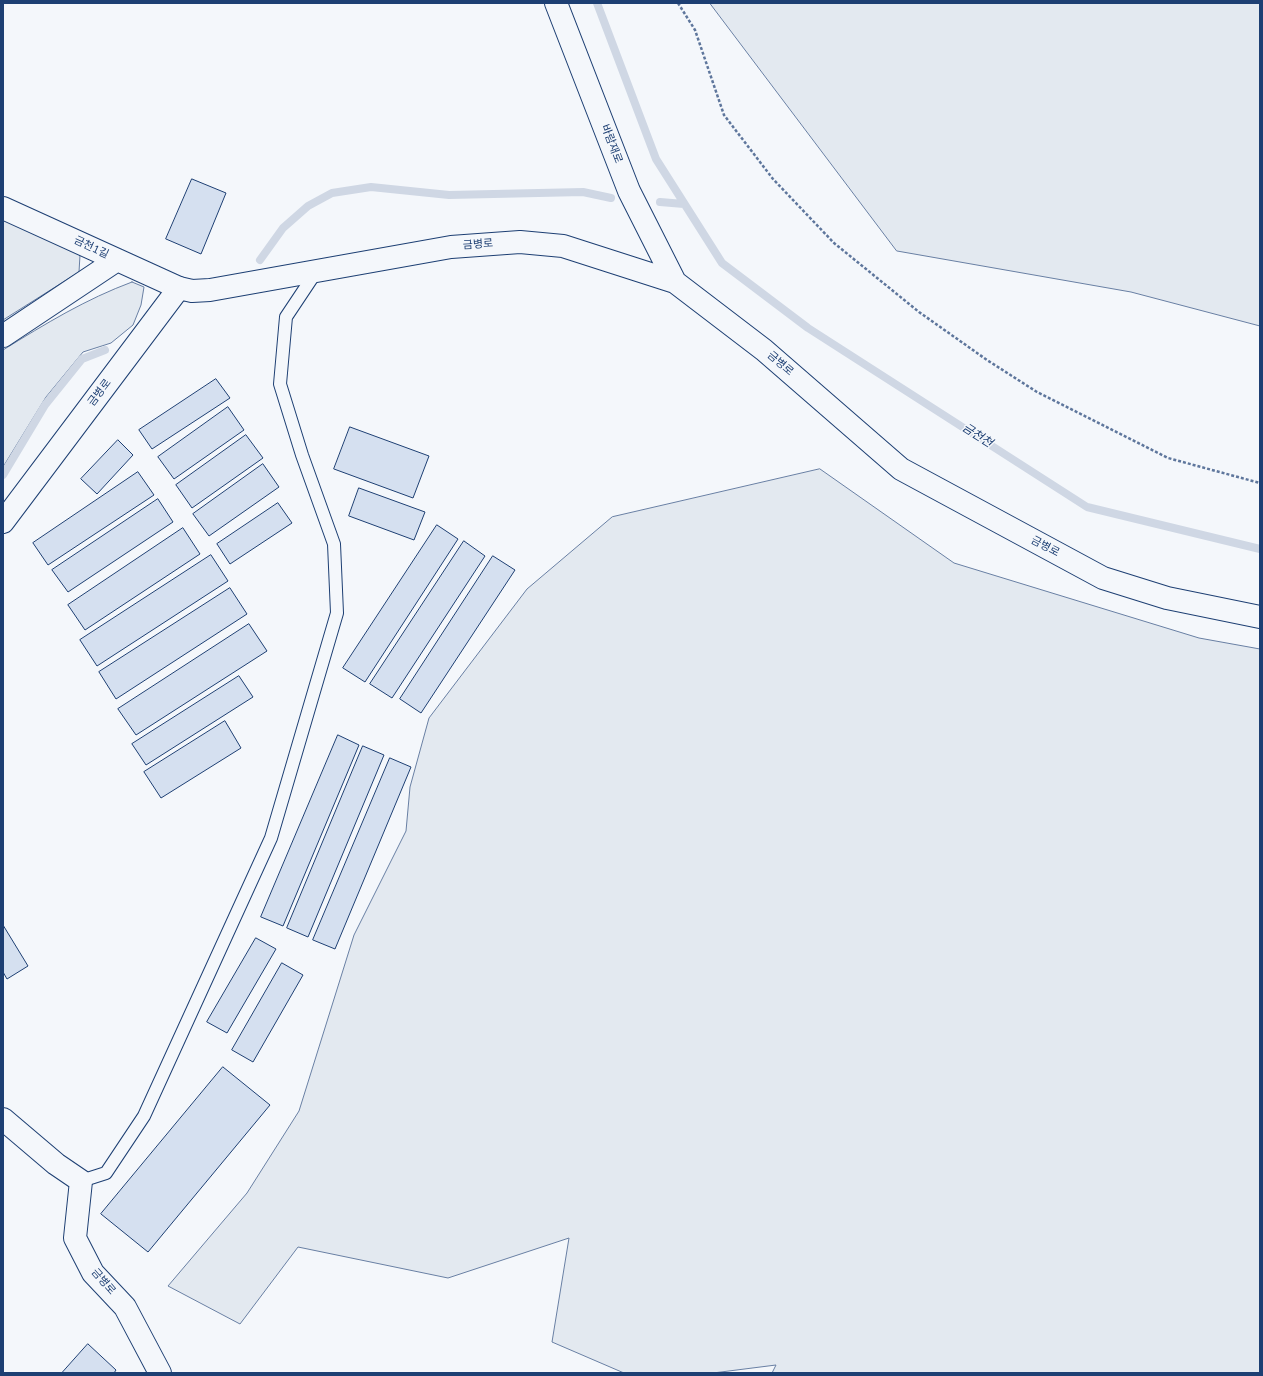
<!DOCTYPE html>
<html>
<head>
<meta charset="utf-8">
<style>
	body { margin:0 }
	#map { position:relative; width:1263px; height:1376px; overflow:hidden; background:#f4f7fb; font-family:"Nunito Sans",sans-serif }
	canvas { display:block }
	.frame { position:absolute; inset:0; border:4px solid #1d3f73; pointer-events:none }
</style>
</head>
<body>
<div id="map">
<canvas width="1263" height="1376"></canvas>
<div class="frame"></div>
</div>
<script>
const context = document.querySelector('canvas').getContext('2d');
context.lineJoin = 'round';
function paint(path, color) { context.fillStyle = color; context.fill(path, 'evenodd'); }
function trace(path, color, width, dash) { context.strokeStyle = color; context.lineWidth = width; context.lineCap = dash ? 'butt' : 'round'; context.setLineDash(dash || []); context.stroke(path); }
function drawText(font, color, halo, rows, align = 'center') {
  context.font = font + ' "Nunito Sans","Noto Sans KR",sans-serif'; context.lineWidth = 3; context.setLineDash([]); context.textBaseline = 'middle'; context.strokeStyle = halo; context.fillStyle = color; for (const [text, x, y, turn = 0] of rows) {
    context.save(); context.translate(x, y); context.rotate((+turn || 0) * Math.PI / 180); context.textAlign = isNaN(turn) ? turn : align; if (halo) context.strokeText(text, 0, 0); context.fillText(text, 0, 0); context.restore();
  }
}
const green = new Path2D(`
	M710,3H1260V326L1131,292L897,251Z
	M3,219L80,255L79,272L3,320Z
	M132,282L144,287L141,305L133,325L111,343L83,352L46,397L3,467V350C45,324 86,299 132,282Z
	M820,469L954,563L1199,638L1260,649V1373H772L776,1365L713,1373H624L552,1342L569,1238L448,1278L298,1247L240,1324L168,1286L247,1193L299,1111L354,935L406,831L410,787L429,718L527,589L612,517Z`);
const stream = new Path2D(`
	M597,3L656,159L722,263L808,328L1087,507L1260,549
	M660,202L684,204
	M260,260L283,228L308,206L332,193L371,187L449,195L583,192L611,198
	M3,475L45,405L82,359L105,350`);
const building = new Path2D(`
	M192,179L226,193L201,254L166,239Z
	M216,379L230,398L152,449L139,430Z
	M228,407L244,430L174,479L158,457Z
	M350,427L429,456L413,498L334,469Z
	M246,435L263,458L192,508L176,485Z
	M118,440L133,455L97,494L81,479Z
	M263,464L279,487L209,536L193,514Z
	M138,472L154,495L48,565L33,543Z
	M359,488L425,512L414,540L349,516Z
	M158,499L173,522L68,592L52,570Z
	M278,503L292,523L230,564L217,544Z
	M437,525L458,539L365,682L343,668Z
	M183,528L200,554L85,630L68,605Z
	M464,541L485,556L392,698L370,684Z
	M211,555L228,581L97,666L80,640Z
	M493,556L515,570L421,713L400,699Z
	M230,588L247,614L116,699L99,672Z
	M249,624L267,651L136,735L118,709Z
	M239,676L253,697L146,765L132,744Z
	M225,721L241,748L161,798L144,772Z
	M338,735L359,745L283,926L261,917Z
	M363,746L384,755L308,937L287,928Z
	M390,758L411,767L335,949L313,940Z
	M3,925L28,966L7,979L3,972Z
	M256,938L276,949L227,1033L207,1022Z
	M282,963L303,975L253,1062L232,1050Z
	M223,1067L270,1105L148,1252L101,1214Z
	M88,1344L116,1370L114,1373H62Z`);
const path = new Path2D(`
	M678,3L695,30L724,115L773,179L834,243L919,312L987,360L1037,392L1168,458L1260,483`);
const service = new Path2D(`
	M81,1181L106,1173L144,1116L271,838L337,613L334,544L302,455L280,384L286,317L316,272`);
const minor = new Path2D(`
	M3,208L179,288
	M3,336L117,260
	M3,1119L56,1164L81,1181L75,1238L93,1273L125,1307L160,1373`);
const tertiary = new Path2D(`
	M556,3L629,191L675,282
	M3,522L179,288L192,291L210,290L451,247L520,242L563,246L675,282L764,350L901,469L1103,578L1167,598L1260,617`);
const streetNames = [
	["바람재로",611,144,69],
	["금병로",478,245,-4],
	["금천1길",91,248,25],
	["금병로",780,364,41],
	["금병로",100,393,-53],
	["금병로",1045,547,28],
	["금병로",103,1282,49]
];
const waterNames = [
	["금천천",977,436,33]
];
paint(green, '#e3e9f0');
trace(green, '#687fa3', 1);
trace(stream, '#cfd7e4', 8);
paint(building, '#d5e0f0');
trace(building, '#1d3f73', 1);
trace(service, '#1d3f73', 14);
trace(minor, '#1d3f73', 24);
trace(tertiary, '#1d3f73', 24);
trace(path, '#5e769c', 2.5, [3, 2]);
trace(service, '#f4f7fb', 12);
trace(minor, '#f4f7fb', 22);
trace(tertiary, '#f4f7fb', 22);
drawText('11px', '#1d3f73', '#f4f7fb', streetNames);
drawText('italic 12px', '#1d3f73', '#f4f7fb', waterNames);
</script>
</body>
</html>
